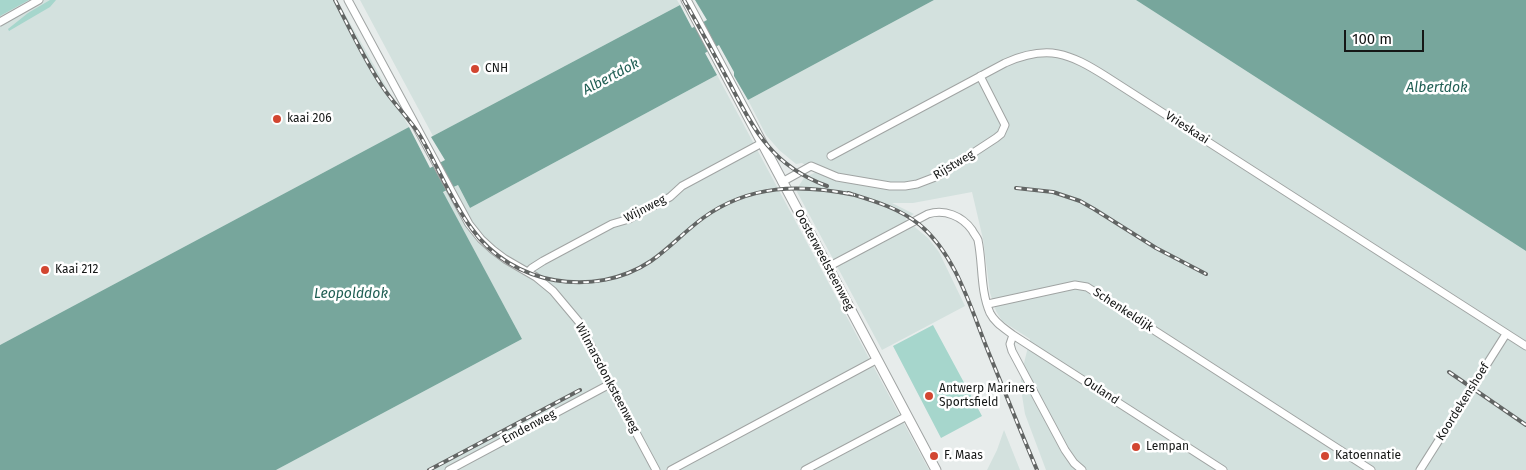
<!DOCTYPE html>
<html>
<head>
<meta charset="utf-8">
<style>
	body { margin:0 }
	#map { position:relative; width:1526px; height:470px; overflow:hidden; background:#e7eceb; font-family:"Fira Sans",sans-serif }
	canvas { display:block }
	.scale { position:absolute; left:1344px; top:30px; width:80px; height:22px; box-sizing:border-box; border:2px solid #151716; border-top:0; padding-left:6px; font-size:15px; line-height:18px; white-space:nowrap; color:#151716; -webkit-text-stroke:4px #fff; paint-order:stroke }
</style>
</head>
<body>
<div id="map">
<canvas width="1526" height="470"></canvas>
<div class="scale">100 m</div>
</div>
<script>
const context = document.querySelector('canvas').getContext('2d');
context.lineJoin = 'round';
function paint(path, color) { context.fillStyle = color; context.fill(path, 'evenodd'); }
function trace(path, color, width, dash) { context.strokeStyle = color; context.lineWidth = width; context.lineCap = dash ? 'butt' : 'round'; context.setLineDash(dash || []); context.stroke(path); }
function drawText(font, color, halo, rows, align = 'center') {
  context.font = font + ' "Fira Sans",sans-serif'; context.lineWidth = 5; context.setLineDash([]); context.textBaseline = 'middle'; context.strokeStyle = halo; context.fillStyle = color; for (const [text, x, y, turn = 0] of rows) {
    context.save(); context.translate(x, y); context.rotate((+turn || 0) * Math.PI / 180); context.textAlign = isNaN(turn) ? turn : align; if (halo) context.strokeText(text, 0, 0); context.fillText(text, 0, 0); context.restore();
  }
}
const built = new Path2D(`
	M0,0H337L409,127L0,345Z
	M360,0H677L680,5L433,136Z
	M934,0H1136L1526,251V470H1046L1025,414L1021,389V375L1030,339L1002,321L996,311L990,293L983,239L972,192L913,203H892L914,214L905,219L928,238L939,252L965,306L882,350L796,190L804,178L816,172L802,163L796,164L779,150L766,135L748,100Z
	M717,75L929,470H276L522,339L443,193L458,185L470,208Z
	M1004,430L1020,470H987L997,450Z`);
const green = new Path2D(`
	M0,0H29L0,16Z
	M50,0H56L50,7L9,31L8,29L28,13Z
	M933,325L982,416L941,438L893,346Z`);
const water = new Path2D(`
	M695,0H934L748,100L734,76V72L719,45L705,53L717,75L470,208L458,185L443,192L522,339L276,470H0V345L409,127L430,168L445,160L431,137L680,5L692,28L707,20Z
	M1136,0H1526V251Z`);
const minor = new Path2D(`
	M348,0L469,224L481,239L493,250L505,259L536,277L553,291L579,322L610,384L656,470
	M0,22L39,0
	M831,156L1005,63C1048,44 1069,53 1107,77L1526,346
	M782,182L811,166L837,177L890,186H905L917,184L938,176L996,138L1001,134L1005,125L980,76
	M828,267L928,214C945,209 962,216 972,230C974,234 977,237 978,240C983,264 980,290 990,313C995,323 1004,328 1013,335L1223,470
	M528,272L532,268L543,261L612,224L629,219L670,197L682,186L762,143
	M988,304L1075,285L1087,287L1371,470
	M1013,335L1010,344L1012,351L1065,450L1074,463L1082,470
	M449,470L610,384
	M671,470L876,360
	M805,470L907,416
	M1420,470L1506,334`);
const major = new Path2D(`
	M686,0L936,470`);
const rail = new Path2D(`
	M335,0C350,29 364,59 382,86C393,103 408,117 419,134C437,164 451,201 472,229C512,285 594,299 651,261C670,248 685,231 703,218C750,184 800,184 855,195
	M684,0C700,28 715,56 730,84C755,132 773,166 827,186
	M1016,188L1053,192L1080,201L1094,209L1156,248L1206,274
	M848,193C874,201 899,208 920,225C956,255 971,309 988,351C1004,390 1020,430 1037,470
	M1449,372L1526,425
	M429,470L580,390`);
const markers = [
	[475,69,5,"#d24631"],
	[277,119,5,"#d24631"],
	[45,270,5,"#d24631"],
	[929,396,5,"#d24631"],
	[1136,447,5,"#d24631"],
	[934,456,5,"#d24631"],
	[1325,456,5,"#d24631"]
];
const poiNames = [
	["CNH",485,69],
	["kaai 206",287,119],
	["Kaai 212",55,270],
	["Antwerp Mariners",939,389],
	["Sportsfield",939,403],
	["Lempan",1146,447],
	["F. Maas",944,456],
	["Katoennatie",1335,456]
];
const streetNames = [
	["Vrieskaai",1187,128,33],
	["Rijstweg",954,165,-31],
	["Wijnweg",645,209,-27],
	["Oosterweelsteenweg",824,260,62],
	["Schenkeldijk",1123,310,33],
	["Wilmarsdonksteenweg",607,378,62],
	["Ouland",1101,391,33],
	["Koordekenshoef",1463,402,-58],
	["Emdenweg",529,427,-28]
];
const waterNames = [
	["Albertdok",611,77,-28],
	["Albertdok",1437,88],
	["Leopolddok",351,294]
];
paint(built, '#d3e1de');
paint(green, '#a6d6cc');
paint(water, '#77a69c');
trace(minor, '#a0a4a3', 9);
trace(major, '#a0a4a3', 11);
trace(minor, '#fff', 7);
trace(major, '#fff', 9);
trace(rail, '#626564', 4);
trace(rail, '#fff', 2, [5.5]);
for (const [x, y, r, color] of markers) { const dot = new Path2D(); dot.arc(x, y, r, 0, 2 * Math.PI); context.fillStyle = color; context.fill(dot); trace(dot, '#fff', 2); }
drawText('12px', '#151716', '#fff', poiNames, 'left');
drawText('12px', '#151716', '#fff', streetNames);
drawText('italic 14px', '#205f54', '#fff', waterNames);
</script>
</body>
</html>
